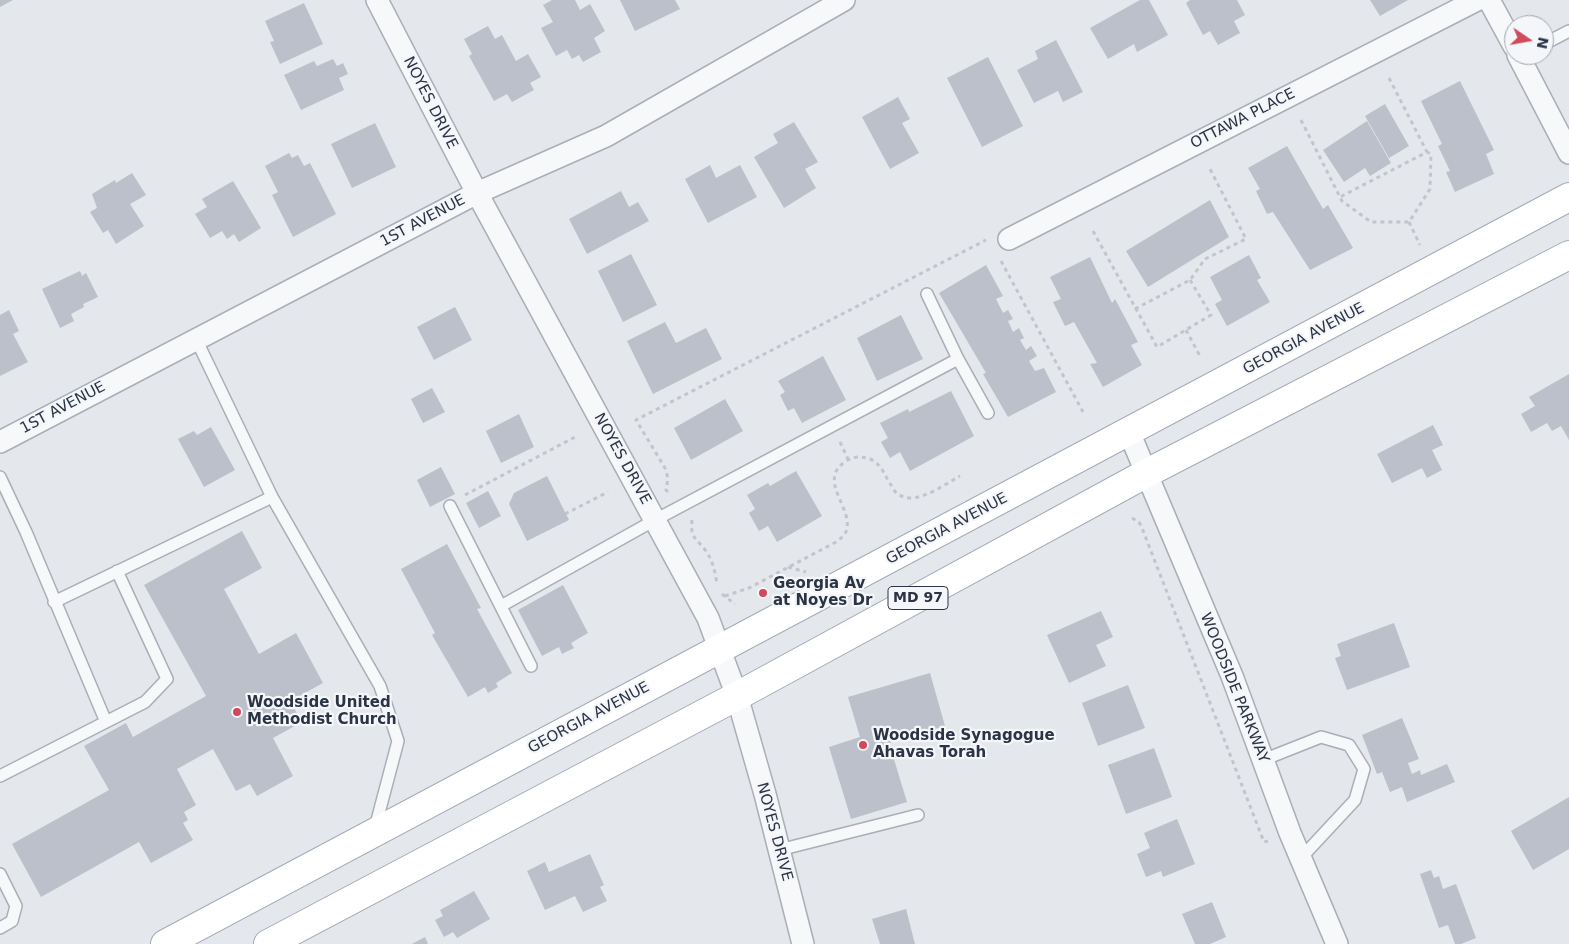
<!DOCTYPE html>
<html>
<head>
<meta charset="utf-8">
<style>
	body { margin:0 }
	#map { position:relative; width:1569px; height:944px; overflow:hidden; background:#e4e7ec; font-family:"DejaVu Sans",sans-serif }
	canvas { display:block }
	.north { position:absolute; left:1504px; top:15px; width:50px; height:50px; box-sizing:border-box; background:#f4f6f9; border:1px solid #a4a8b1; border-radius:50%; rotate:102deg; font-size:14px; font-weight:700; line-height:20px; text-align:center; color:#2b3445 }
	.north::after { content:''; display:block; margin:auto; width:18px; height:22px; background:#d1495b; clip-path:polygon(50% 0,100% 100%,50% 72%,0 100%) }
</style>
</head>
<body>
<div id="map">
<canvas width="1569" height="944"></canvas>
<div class="north">N</div>
</div>
<script>
const context = document.querySelector('canvas').getContext('2d');
context.lineJoin = 'round';
function paint(path, color) { context.fillStyle = color; context.fill(path, 'evenodd'); }
function trace(path, color, width, dash) { context.strokeStyle = color; context.lineWidth = width; context.lineCap = dash ? 'butt' : 'round'; context.setLineDash(dash || []); context.stroke(path); }
function drawText(font, color, halo, rows, align = 'center') {
  context.font = font + ' "DejaVu Sans",sans-serif'; context.lineWidth = 4.5; context.setLineDash([]); context.textBaseline = 'middle'; context.strokeStyle = halo; context.fillStyle = color; for (const [text, x, y, turn = 0] of rows) {
    context.save(); context.translate(x, y); context.rotate((+turn || 0) * Math.PI / 180); context.textAlign = isNaN(turn) ? turn : align; if (halo) context.strokeText(text, 0, 0); context.fillText(text, 0, 0); context.restore();
  }
}
const building = new Path2D(`
	M0,0H13L0,7Z
	M552,0H575L580,10L590,4L605,31L594,38L601,52L583,62L579,55L572,59L567,50L556,56L541,28L553,22L543,5Z
	M620,0H675L680,9L635,31Z
	M1140,0H1149L1168,35L1137,52L1134,44L1108,59L1090,28Z
	M1190,0H1237L1245,15L1234,21L1240,33L1218,45L1210,31L1203,35L1186,3Z
	M1370,0H1408L1380,16Z
	M304,3L323,44L280,64L270,42L274,41L265,21Z
	M488,26L495,39L502,35L516,61L528,54L541,77L530,83L534,90L512,102L507,94L494,101L469,56L472,54L464,39Z
	M1056,40L1083,92L1063,102L1058,91L1034,103L1017,70L1038,59L1035,51Z
	M988,57L1023,126L982,147L947,78Z
	M333,59L337,66L343,63L348,74L339,78L344,90L301,110L284,75L314,61L317,66Z
	M1460,81L1494,150L1486,154L1494,174L1455,192L1446,172L1450,171L1438,146L1442,144L1421,101Z
	M898,97L910,119L902,123L919,153L890,169L862,117Z
	M1385,104L1409,146L1389,158L1365,116Z
	M1367,121L1391,163L1370,176L1365,168L1344,182L1323,150Z
	M794,122L818,162L805,169L816,188L784,208L754,157L778,143L773,134Z
	M375,123L396,167L352,188L331,144Z
	M1287,146L1323,209L1328,205L1353,248L1310,270L1273,212L1267,214L1256,191L1260,189L1248,168Z
	M289,153L292,158L298,155L304,166L310,163L336,214L293,237L272,195L278,192L265,166Z
	M710,165L716,178L740,165L757,197L708,223L685,179Z
	M132,173L146,195L130,204L144,226L116,244L108,230L103,233L90,212L97,208L92,194L115,180L116,183Z
	M233,181L261,228L239,242L234,234L227,239L222,231L210,238L195,214L207,207L202,199Z
	M621,191L629,207L638,202L649,221L587,254L569,219Z
	M1210,200L1229,237L1148,287L1126,251Z
	M631,254L657,305L623,322L598,271Z
	M1249,255L1261,278L1257,280L1270,302L1227,326L1215,304L1222,300L1210,277Z
	M1090,257L1112,303L1115,299L1138,342L1131,345L1142,365L1103,387L1090,364L1097,363L1074,322L1065,326L1053,302L1061,299L1050,277Z
	M986,265L1003,296L996,299L1003,313L1008,310L1013,319L1008,321L1013,332L1019,328L1024,338L1020,340L1026,350L1031,346L1037,356L1029,361L1035,371L1044,368L1056,392L1008,417L983,374L986,373L939,293Z
	M80,271L82,276L86,273L98,297L83,304L84,307L71,314L74,321L60,328L42,289Z
	M455,307L472,340L434,360L417,327Z
	M9,310L19,331L13,334L28,362L0,376V315Z
	M901,315L923,359L877,381L857,338Z
	M665,322L676,343L706,328L722,359L653,394L627,341Z
	M823,356L846,400L802,423L794,408L788,411L780,395L785,392L778,381Z
	M1569,374V440L1561,426L1552,431L1547,423L1531,432L1521,414L1535,406L1529,397Z
	M432,388L445,412L423,423L411,399Z
	M951,391L974,436L910,471L900,452L890,458L881,442L888,438L880,423L908,409L909,412Z
	M725,399L743,431L691,460L674,428Z
	M519,414L534,447L501,463L486,431Z
	M1433,425L1443,445L1432,450L1442,470L1427,478L1422,468L1392,483L1377,454Z
	M211,427L235,470L204,487L178,439L194,431L197,435Z
	M441,467L455,494L430,507L417,480Z
	M796,471L822,516L777,542L768,526L759,531L749,513L755,509L747,495L768,483L770,486Z
	M547,476L569,520L527,541L509,504L514,493Z
	M488,491L501,516L479,528L466,503Z
	M242,531L262,568L224,589L259,654L296,633L323,683L290,701L302,722L273,738L293,776L257,796L250,784L236,791L213,749L177,769L196,805L184,812L188,820L183,823L193,840L151,863L139,842L41,897L12,844L109,790L84,746L126,723L133,737L206,696L144,585Z
	M447,544L481,608L477,609L512,673L496,683L498,687L488,693L485,687L468,697L432,635L435,633L401,569Z
	M563,585L588,633L571,643L574,648L562,654L559,647L542,656L518,610Z
	M1101,611L1113,637L1096,645L1106,666L1069,683L1047,635Z
	M1394,623L1410,667L1347,690L1335,658L1341,656L1337,644Z
	M930,673L945,726L889,743L907,802L851,819L829,747L860,737L848,697Z
	M1128,685L1145,728L1098,746L1082,703Z
	M1402,718L1419,759L1408,763L1412,774L1420,770L1421,775L1447,764L1455,782L1407,802L1402,787L1390,792L1382,772L1377,774L1362,735Z
	M1154,748L1172,797L1126,814L1108,765Z
	M1569,797V849L1533,870L1511,831Z
	M1177,819L1195,864L1163,877L1161,871L1146,877L1137,854L1150,848L1144,833Z
	M590,854L604,885L600,887L607,901L583,912L575,896L545,910L527,871L545,862L549,872Z
	M1431,870L1434,878L1439,876L1443,889L1456,884L1476,938L1461,944H1455L1448,925L1439,928L1420,874Z
	M474,891L490,919L457,938L453,932L444,937L435,920L443,916L440,910Z
	M1212,902L1226,937L1210,944H1195L1182,914Z
	M906,909L915,944H880L872,919Z
	M425,937L428,944H412Z`);
const path = new Path2D(`
	M1389,78L1427,152
	M1301,120L1342,201L1371,222H1409L1430,189L1431,154L1427,152L1340,197
	M1409,222L1420,245
	M1093,231L1157,347L1211,315L1190,280
	M1001,261L1083,412
	M1135,309L1190,280L1205,259L1246,239L1210,169
	M1186,330L1201,358
	M840,442L848,459
	M668,492L666,490L668,478L665,468L636,420L986,240
	M465,495L577,436
	M565,514L608,492
	M1132,518L1139,522L1142,528L1264,842L1268,841
	M692,520C690,538 696,538 706,551C713,561 715,572 717,584
	M788,567L806,572
	M722,594L735,604
	M725,596L749,588L836,542C841,538 846,535 847,528C851,506 818,480 845,462C853,456 861,456 870,459C880,463 884,473 889,482C892,486 894,492 898,494C915,507 945,484 960,476`);
const lane = new Path2D(`
	M1544,44L1569,31
	M927,294L958,359L988,413
	M196,339L272,497L380,686L398,741L375,828
	M0,477L26,532L106,722
	M450,506L531,666
	M54,602L272,497
	M501,606L655,520L958,359
	M1263,760L1321,737L1349,745L1364,769L1355,800L1301,858
	M0,776L145,702L167,679L117,571
	M779,850L918,815
	M0,874L16,906L12,921L0,928`);
const street = new Path2D(`
	M377,0L477,193L708,618L737,696L765,794L803,944
	M1489,0L1514,46
	M1518,55L1569,153
	M1009,239L1477,0
	M1129,432L1232,676L1290,833L1337,944
	M0,442L477,193L606,136L844,0`);
const primary = new Path2D(`
	M165,944C632,694 1102,447 1569,197
	M268,944L739,695L1147,473L1569,255`);
const markers = [
	[763,593,5,"#d1495b"],
	[237,712,5,"#d1495b"],
	[863,745,5,"#d1495b"]
];
const shields = [
	[918,598,60]
];
const shieldNames = [
	["MD 97",918,598]
];
const streetNames = [
	["NOYES DRIVE",430,103,63],
	["OTTAWA PLACE",1243,119,-27],
	["1ST AVENUE",423,221,-28],
	["GEORGIA AVENUE",1304,339,-28],
	["1ST AVENUE",63,408,-28],
	["NOYES DRIVE",622,459,61],
	["GEORGIA AVENUE",947,529,-28],
	["WOODSIDE PARKWAY",1234,688,68],
	["GEORGIA AVENUE",589,718,-28],
	["NOYES DRIVE",774,832,75]
];
const poiNames = [
	["Georgia Av",773,584],
	["at Noyes Dr",773,601],
	["Woodside United",247,703],
	["Methodist Church",247,720],
	["Woodside Synagogue",873,736],
	["Ahavas Torah",873,753]
];
paint(building, '#bbc0ca');
trace(lane, '#a9aeb7', 14);
trace(street, '#a9aeb7', 24);
trace(primary, '#a3abb8', 30);
trace(path, '#c2c5cb', 3, [4, 4]);
trace(lane, '#f7f8fa', 11);
trace(street, '#f7f8fa', 21);
trace(primary, '#fff', 28);
for (const [x, y, r, color] of markers) { const dot = new Path2D(); dot.arc(x, y, r, 0, 2 * Math.PI); context.fillStyle = color; context.fill(dot); trace(dot, '#f4f6f9', 2); }
for (const [x, y, w] of shields) { const box = new Path2D(); box.roundRect(x - w / 2, y - 11.5, w, 23, 4); context.fillStyle = '#f4f6f9'; context.fill(box); trace(box, '#2b3445', 1); }
drawText('bold 14px', '#2b3445', null, shieldNames);
drawText('15px', '#2b3445', '#f4f6f9', streetNames);
drawText('bold 15px', '#2b3445', '#f4f6f9', poiNames, 'left');
</script>
</body>
</html>
